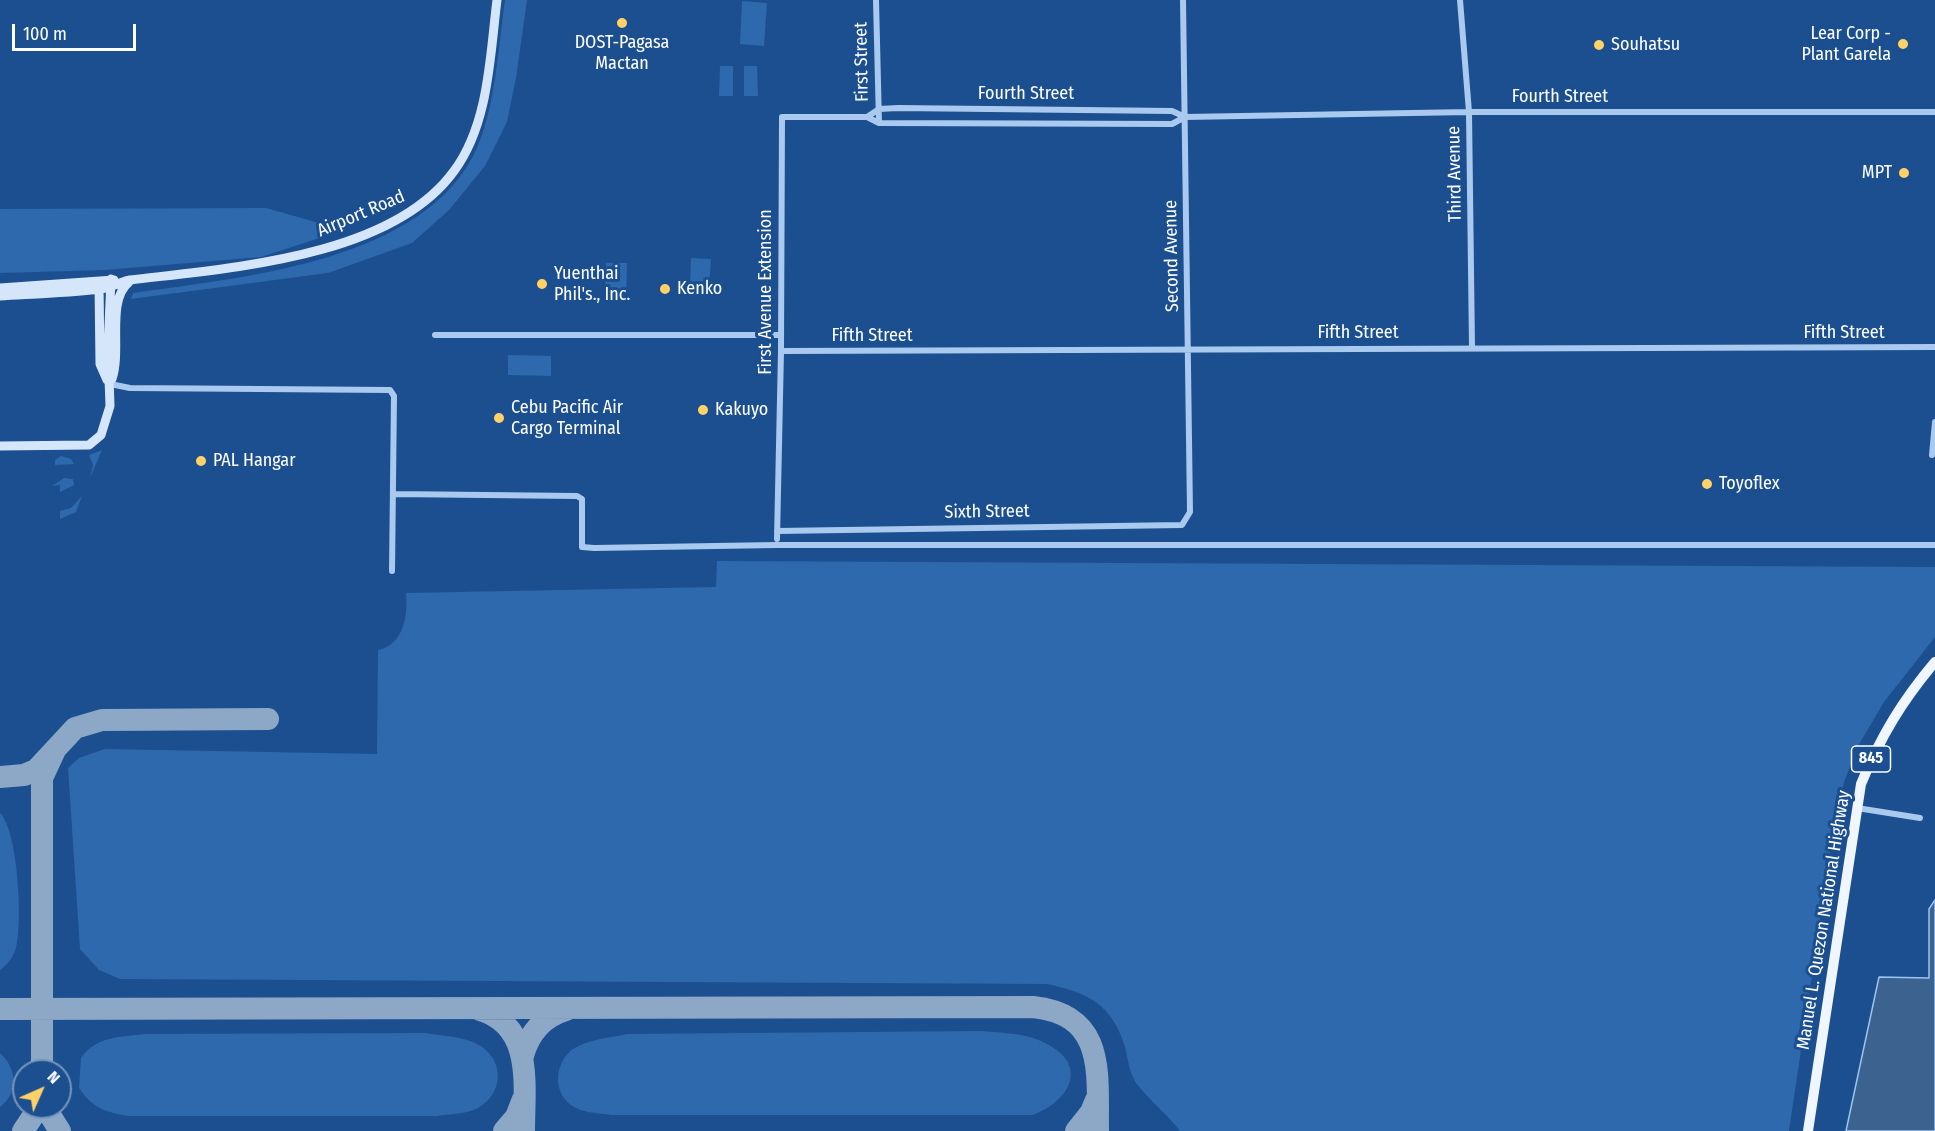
<!DOCTYPE html>
<html>
<head>
<meta charset="utf-8">
<style>
	body { margin:0 }
	#map { position:relative; width:1935px; height:1131px; overflow:hidden; background:#1b4f8f; font-family:"Fira Sans Condensed",sans-serif }
	canvas { display:block }
	.north { position:absolute; left:12px; top:1059px; width:60px; height:60px; box-sizing:border-box; background:#1b4f8f; border:2px solid #7695bc; border-radius:50%; rotate:45deg; font-size:16px; font-weight:700; line-height:24px; text-align:center; color:#fff }
	.north::after { content:''; display:block; margin:auto; width:21px; height:27px; background:#ffd166; clip-path:polygon(50% 0,100% 100%,50% 72%,0 100%) }
	.scale { position:absolute; left:12px; top:24px; width:124px; height:27px; box-sizing:border-box; border:3px solid #fff; border-top:0; padding-left:8px; font-size:18px; line-height:21px; white-space:nowrap; color:#fff; -webkit-text-stroke:4px #1b4f8f; paint-order:stroke }
</style>
</head>
<body>
<div id="map">
<canvas width="1935" height="1131"></canvas>
<div class="north">N</div>
<div class="scale">100 m</div>
</div>
<script>
const context = document.querySelector('canvas').getContext('2d');
context.lineJoin = 'round';
function paint(path, color) { context.fillStyle = color; context.fill(path, 'evenodd'); }
function trace(path, color, width, dash) { context.strokeStyle = color; context.lineWidth = width; context.lineCap = dash ? 'butt' : 'round'; context.setLineDash(dash || []); context.stroke(path); }
function drawText(font, color, halo, rows, align = 'center') {
  context.font = font + ' "Fira Sans Condensed",sans-serif'; context.lineWidth = 6; context.setLineDash([]); context.textBaseline = 'middle'; context.strokeStyle = halo; context.fillStyle = color; for (const [text, x, y, turn = 0] of rows) {
    context.save(); context.translate(x, y); context.rotate((+turn || 0) * Math.PI / 180); context.textAlign = isNaN(turn) ? turn : align; if (halo) context.strokeText(text, 0, 0); context.fillText(text, 0, 0); context.restore();
  }
}
const green = new Path2D(`
	M505,0H527L516,78L507,122L485,166L449,210L412,243L328,273L131,299L133,293C241,277 425,263 477,148C496,103 498,48 505,0Z
	M742,1L767,3L764,46L740,44Z
	M720,66H733V96H719Z
	M744,66H757L758,96H744Z
	M266,208L344,230L261,257L105,270L0,273V209Z
	M691,258L711,259L709,288L690,287Z
	M606,263H627L626,296H605Z
	M508,355L551,356V376L508,375Z
	M102,450L90,478L93,465L89,455Z
	M61,456L71,459L74,464L55,465V460Z
	M64,478L73,479L74,485L60,492V485L52,486Z
	M82,496L76,512L60,519V511L71,508Z
	M717,561L1935,567V637L1884,702L1858,746L1844,782L1835,820L1789,1131H1180C1167,1114 1149,1100 1136,1083C1129,1072 1128,1059 1125,1047C1112,1004 1088,993 1047,984L120,979L99,970L80,949L68,768L79,758L105,749L377,754L378,650C404,645 408,615 406,593L716,587Z
	M0,813C18,830 23,924 16,948C13,958 8,964 0,970Z
	M981,1031C1004,1033 1029,1033 1049,1045C1090,1068 1067,1102 1033,1115H611C597,1113 582,1113 571,1105C552,1091 555,1062 573,1049C588,1039 610,1038 627,1034Z
	M425,1033C441,1036 461,1036 475,1043C504,1056 506,1092 478,1108C467,1114 449,1114 437,1116H128C106,1112 92,1108 79,1088L81,1058C96,1036 121,1037 145,1034Z
	M0,1053C17,1068 19,1093 0,1107Z`);
const water = new Path2D(`
	M1935,900V1131H1846L1879,977L1929,978V909Z`);
const taxiway = new Path2D(`
	M0,777L24,775L36,770L75,728L102,720L268,719
	M0,1009L1033,1007C1107,1015 1097,1074 1098,1131
	M480,1010C534,1026 524,1086 524,1131
	M523,1056C529,1033 543,1017 566,1010
	M42,1071V778L55,750
	M45,1107L60,1131
	M23,1131L39,1107
	M504,1131L516,1117L523,1099
	M1076,1131L1091,1112L1096,1100`);
const street = new Path2D(`
	M876,0L879,123
	M1460,0L1469,112L1472,348
	M867,117L879,109L898,108L1172,111L1185,117
	M435,335H781
	M781,351L1935,347
	M110,384L130,388L390,390L394,396L392,571
	M1932,455L1935,422
	M393,494L577,496L582,499V547L594,548L776,545H1935
	M777,531L1182,525L1190,512L1183,0
	M777,539L781,351L782,117H867L879,123L1172,124L1185,117L1469,112H1935
	M1857,808L1920,818`);
const secondary = new Path2D(`
	M99,284L100,364L107,380
	M0,288L114,280
	M0,296C33,294 67,293 100,289C111,288 120,282 130,280C229,268 391,258 454,171C489,124 490,55 497,0
	M112,379C122,349 106,301 129,282
	M0,446L89,445L101,435L110,406L108,349L111,279`);
const primary = new Path2D(`
	M1808,1131L1861,784C1881,736 1902,701 1935,662`);
const markers = [
	[622,23,6,"#ffd166"],
	[1903,44,6,"#ffd166"],
	[1599,45,6,"#ffd166"],
	[1904,173,6,"#ffd166"],
	[542,284,6,"#ffd166"],
	[665,289,6,"#ffd166"],
	[703,410,6,"#ffd166"],
	[499,418,6,"#ffd166"],
	[201,461,6,"#ffd166"],
	[1707,484,6,"#ffd166"]
];
const shields = [
	[1871,759,39]
];
const shieldNames = [
	["845",1871,759]
];
const poiNames = [
	["Lear Corp -",1891,34,"right"],
	["Plant Garela",1891,55,"right"],
	["DOST-Pagasa",622,43,"center"],
	["Mactan",622,64,"center"],
	["Souhatsu",1611,45],
	["MPT",1892,173,"right"],
	["Yuenthai",554,274],
	["Phil's., Inc.",554,295],
	["Kenko",677,289],
	["Cebu Pacific Air",511,408],
	["Cargo Terminal",511,429],
	["Kakuyo",715,410],
	["PAL Hangar",213,461],
	["Toyoflex",1719,484]
];
const streetNames = [
	["First Street",862,62,-91],
	["Fourth Street",1026,94],
	["Fourth Street",1560,97],
	["Third Avenue",1455,174,-91],
	["Airport Road",361,214,-23],
	["Second Avenue",1172,256,-91],
	["First Avenue Extension",766,292,-90],
	["Fifth Street",1358,333],
	["Fifth Street",1844,333],
	["Fifth Street",872,336],
	["Sixth Street",987,512,-1],
	["Manuel L. Quezon National Highway",1824,920,-81]
];
paint(green, '#2e69ad');
paint(water, '#3c6290');
trace(water, '#9cc4f0', 1.5);
trace(taxiway, '#8da7c7', 22);
trace(street, '#a9c9ee', 6);
trace(secondary, '#d6e6fa', 9);
trace(primary, '#f0f6ff', 10);
for (const [x, y, r, color] of markers) { const dot = new Path2D(); dot.arc(x, y, r, 0, 2 * Math.PI); context.fillStyle = color; context.fill(dot); trace(dot, '#1b4f8f', 2); }
for (const [x, y, w] of shields) { const box = new Path2D(); box.roundRect(x - w / 2, y - 13, w, 26, 4.5); context.fillStyle = '#1b4f8f'; context.fill(box); trace(box, '#fff', 1.5); }
drawText('bold 16px', '#fff', null, shieldNames);
drawText('18px', '#fff', '#1b4f8f', poiNames, 'left');
drawText('18px', '#fff', '#1b4f8f', streetNames);
</script>
</body>
</html>
